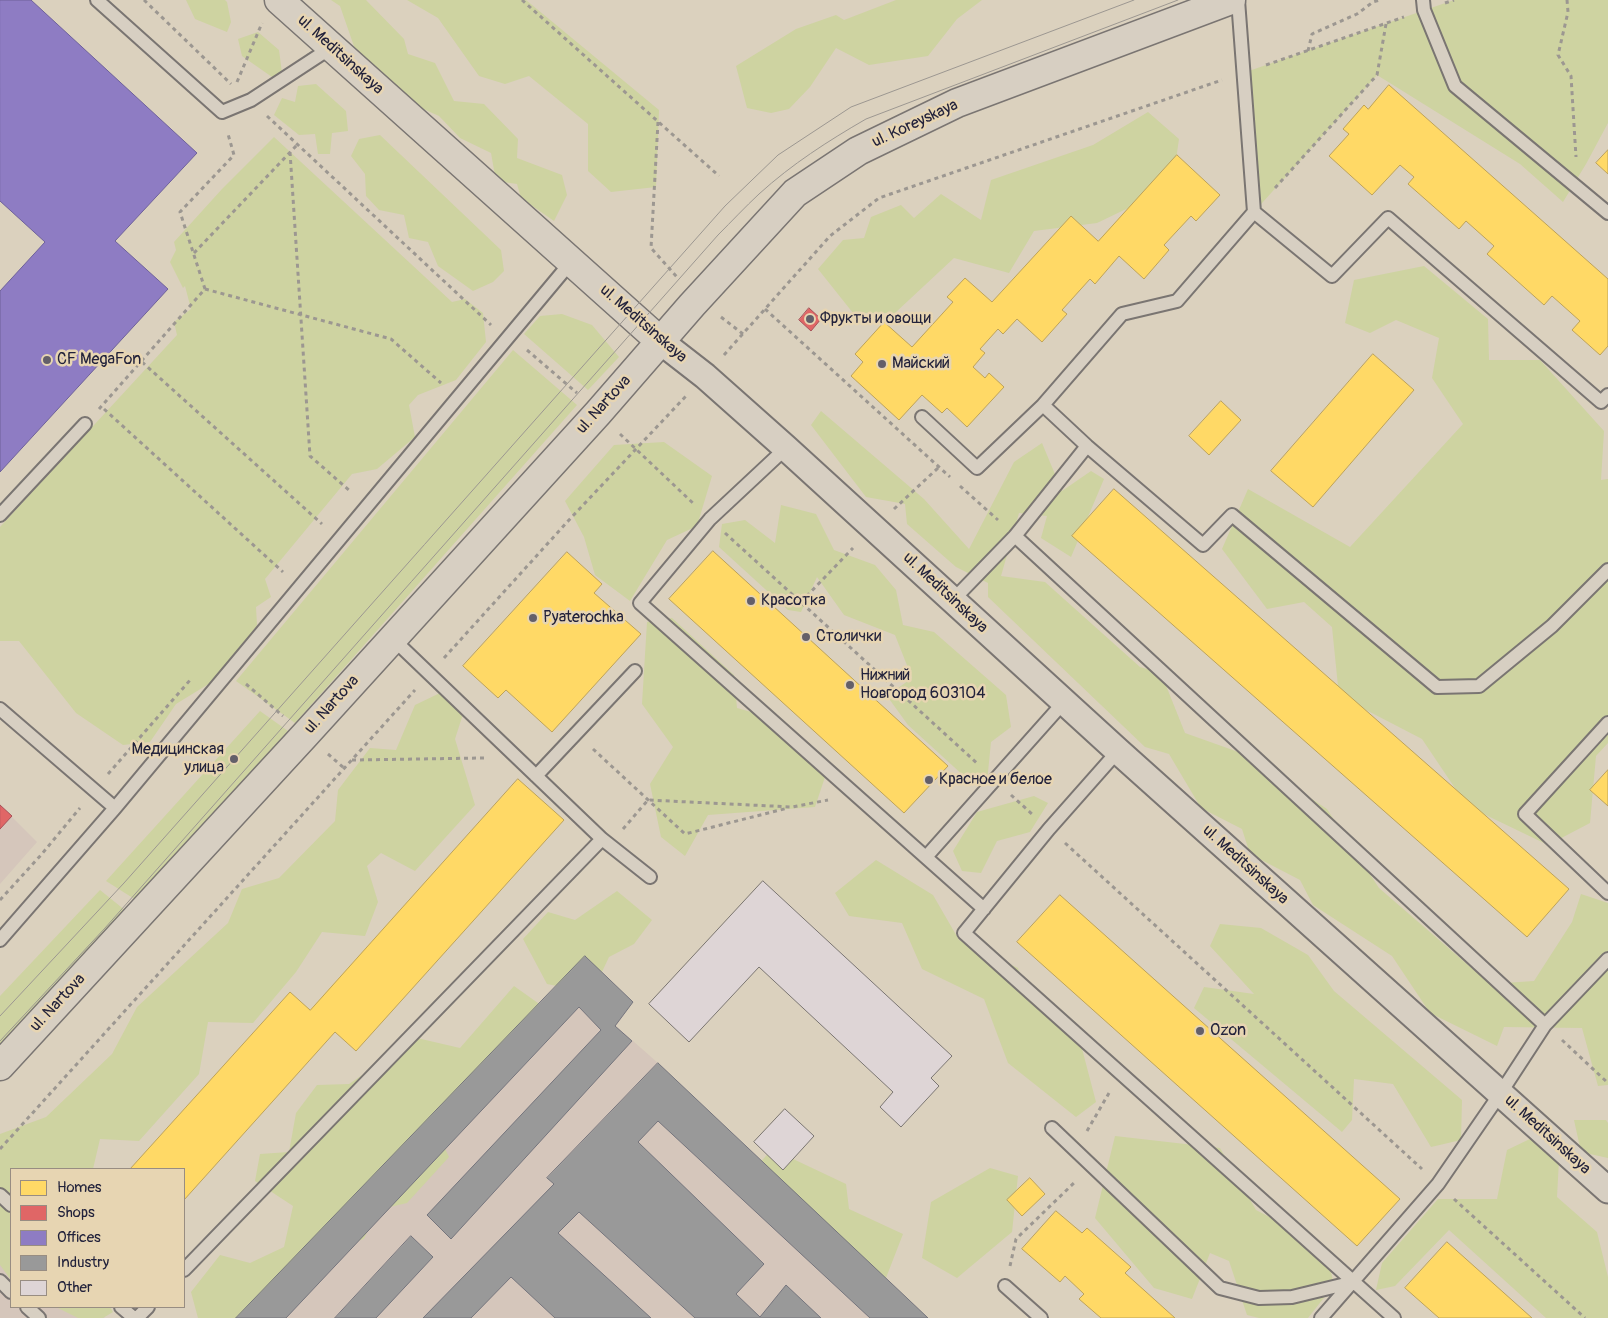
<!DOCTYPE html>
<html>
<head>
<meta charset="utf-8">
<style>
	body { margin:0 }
	#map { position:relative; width:1608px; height:1318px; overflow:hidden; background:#dbd1be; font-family:Pangolin,sans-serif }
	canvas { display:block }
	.legend { position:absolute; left:10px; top:1168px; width:175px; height:140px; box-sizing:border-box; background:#e7d5b2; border:1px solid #988d82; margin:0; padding:6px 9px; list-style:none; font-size:15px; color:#22223b }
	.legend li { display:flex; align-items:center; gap:10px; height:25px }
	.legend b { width:25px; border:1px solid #988d82 }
</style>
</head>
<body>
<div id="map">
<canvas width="1608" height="1318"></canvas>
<ul class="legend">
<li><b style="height:14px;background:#ffd966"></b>Homes</li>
<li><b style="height:14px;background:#e06666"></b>Shops</li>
<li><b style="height:14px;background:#8e7cc3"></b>Offices</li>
<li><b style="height:14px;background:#999"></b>Industry</li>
<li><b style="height:14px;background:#ded5d6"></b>Other</li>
</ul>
</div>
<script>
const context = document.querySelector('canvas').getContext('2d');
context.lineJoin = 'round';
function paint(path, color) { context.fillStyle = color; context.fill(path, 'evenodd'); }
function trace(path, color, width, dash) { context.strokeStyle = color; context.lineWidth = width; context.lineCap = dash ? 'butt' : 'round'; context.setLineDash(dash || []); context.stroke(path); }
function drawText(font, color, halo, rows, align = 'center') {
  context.font = font + ' Pangolin,sans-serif'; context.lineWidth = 5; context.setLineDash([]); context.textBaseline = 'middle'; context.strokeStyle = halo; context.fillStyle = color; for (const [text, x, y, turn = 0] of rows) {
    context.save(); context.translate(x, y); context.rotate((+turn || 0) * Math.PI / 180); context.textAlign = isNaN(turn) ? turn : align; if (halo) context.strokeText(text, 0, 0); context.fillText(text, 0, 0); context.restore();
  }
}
const built = new Path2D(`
	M0,805L37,842L0,884Z
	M585,956L633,1002L616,1026L658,1063L928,1318H236Z
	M0,1224L11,1234V1307H93L105,1318H0Z`);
const green = new Path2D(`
	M186,0H225L227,2L231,22L227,32L195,19Z
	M331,0H366L404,39L408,54L435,63L454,101L484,104L518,139L517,158L562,175L567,195L554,221L521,198L517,184L496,181L491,153L460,138L439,116L401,99L356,52L340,6Z
	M407,0H526L659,110L656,187L611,192L588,171V124L529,76L505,84L479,76L438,18Z
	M896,0H982L957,19L928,56L869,65L836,48L810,87L789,109L771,113L747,108L736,66L796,29L836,15L844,20Z
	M1454,0H1608V123L1586,164L1563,202L1520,164L1377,75L1254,212L1243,73Z
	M258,32L279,50L282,73L272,77L242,56L238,39Z
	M316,84L346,111L348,131L332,133L330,154H318L315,134L299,135L274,115L282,98L295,102L298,86Z
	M1148,112L1179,139L1172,187L1097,223L1034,231L1009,273L954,258L895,313H853L818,269L843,240L864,238L871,217L901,205L914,218L941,194L981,220L991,180L1093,145Z
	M380,135L501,250L504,271L493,282L473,291L438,266L428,242L409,238L404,215L379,210L366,196L365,174L351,156L359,139Z
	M274,137L452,302L465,299L483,313L486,342L456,380L418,395L409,405L415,437L377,469L352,474L265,579L271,597L256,607L257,625L220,677L176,704L150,742L123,745L76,713L19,641H0V527L177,335L174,322L191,309L185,286L183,288L170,262L176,250L174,242L222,189Z
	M1424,266L1488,319L1489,360H1540L1604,431L1601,480L1608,479V743L1596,756L1590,823L1548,845L1467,806L1422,739L1339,696L1332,627L1304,602L1267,609L1222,549L1248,489L1350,547L1463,424L1432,378L1439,338L1396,320L1370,333L1345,323L1354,280Z
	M562,314L592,325L619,357L588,390L524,334L540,316Z
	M513,350L577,405L295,723L236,681Z
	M821,411L924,499L969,549L1014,462L1042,443L1062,491L1091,471L1104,479L1071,557L1041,538L1047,516L1019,513L1001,576L1045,582L1140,667L1161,673L1185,733L1244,754L1327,809L1379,888L1490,984L1534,981L1572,922L1581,894L1608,903V1085L1598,1086L1582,1028L1504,1027L1497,1046L1430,1013L1392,956L1313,905L1300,880L1250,854L1242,829L1201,808L1169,754L1145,747L988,597V583L956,567L907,524L905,504L866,497L811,425Z
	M664,442L712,476L697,526L667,540L630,601L595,575L584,537L565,501L614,445Z
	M781,505L816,514L834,550L875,565L896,590L903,625L934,632L1006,695L1011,727L991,742L987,782L965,777L908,725L887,696L912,678L895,635L844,615L817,577L801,612L788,610L719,547L722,524L745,520L775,543Z
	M672,618L734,675L737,708L783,721L830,762L815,807L708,815L685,856L661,837L650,784L673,747L642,704L647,622Z
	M440,693L463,714L455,739L475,805L415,871L381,853L367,866L378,902L365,936L322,932L296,972L253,1023L208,1022L199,1074L139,1141L100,1139L93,1169H11V1280L0,1265V1134L46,1117L112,1054L137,1007L228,923L242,889L279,878L335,821L338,790L370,748L396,750L415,705Z
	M260,711L288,731L136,900L106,881Z
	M1034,796L1048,803L1030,832L997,841L981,873L962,871L953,851L977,812Z
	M876,860L933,895L959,940L1018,968L1027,1000L1075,1022L1096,1102L1076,1117L1008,1063L984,999L922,969L902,923L849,916L835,893Z
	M100,890L126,911L0,1046V996Z
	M617,891L652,920L634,944L609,957L592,993L547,984L523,939L548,912L575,920Z
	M1220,924L1261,928L1308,955L1334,991L1462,1100L1461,1140L1431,1147L1393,1084L1354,1079L1352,1120L1342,1132L1194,1008L1204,987L1254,994L1210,946Z
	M514,986L545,1008L437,1132L449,1157L407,1203L377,1210L364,1239L326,1250L281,1318H198L191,1292L220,1255L250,1263L284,1247L293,1206L255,1181L260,1154L289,1152L296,1113L317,1085L349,1084L417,1038L460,1048Z
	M1574,1120H1606L1608,1123V1158L1581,1152Z
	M1115,1136L1220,1148L1256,1210L1325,1246L1334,1285L1308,1318H1259L1247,1315L1229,1261L1210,1253L1192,1299L1154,1288L1095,1218Z
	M1536,1136L1559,1160L1557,1197L1597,1232L1608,1277V1318H1546L1449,1230L1395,1286L1376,1290L1382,1263L1438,1199H1497L1507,1150Z
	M772,1149L846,1184L849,1209L903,1234L879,1296L751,1173Z
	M990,1168L1018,1176L1012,1232L957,1278L922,1258L931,1202Z
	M56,1307H110L113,1312L103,1318H78Z`);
const homes = new Path2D(`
	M1389,85L1608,279V346L1600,355L1572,330L1580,321L1552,296L1544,305L1487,254L1494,246L1466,221L1459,229L1408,184L1414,177L1400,165L1372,195L1329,156L1349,134L1343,129L1364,105L1368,109Z
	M1608,150V174L1596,163Z
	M1177,155L1220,195L1196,221L1191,216L1164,245L1169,250L1144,279L1119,256L1095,284L1090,279L1062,310L1067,314L1042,342L1017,319L1003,334L998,329L980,349L985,353L973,367L985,378L989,373L1004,387L967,427L947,408L942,413L922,395L899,420L851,376L863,362L855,354L884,322L912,347L953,302L947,297L965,278L992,302L1071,216L1098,241Z
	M1373,354L1414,390L1313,507L1271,471Z
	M1221,401L1241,420L1209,455L1189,436Z
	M1114,489L1569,889L1527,937L1072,536Z
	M713,551L948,766L904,813L669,599Z
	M567,552L602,584L594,593L641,634L552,732L506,690L498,698L463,666Z
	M1608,770V806L1590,790Z
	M518,779L564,820L356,1051L335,1032L184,1200V1169H130L290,992L310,1010Z
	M1060,895L1400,1199L1357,1246L1017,942Z
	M1030,1178L1045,1194L1022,1216L1007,1200Z
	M1056,1211L1082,1233L1087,1228L1131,1267L1125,1273L1175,1318H1101L1079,1299L1084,1294L1065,1276L1060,1282L1022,1249Z
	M1447,1242L1532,1318H1439L1405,1288Z`);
const shops = new Path2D(`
	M809,308L821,319L811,331L799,320Z
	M0,805L12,816L0,829Z`);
const offices = new Path2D(`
	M0,0H31L197,153L115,241L168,289L0,472V291L45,242L0,201Z`);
const industry = new Path2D(`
	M585,956L633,1002L615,1026L632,1041L451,1239L427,1215L601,1030L579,1007L286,1318H236Z
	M658,1063L908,1299L928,1318H870L658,1121L638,1142L764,1264L736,1294L760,1317L786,1285L821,1318H695L579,1212L558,1233L651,1318H555L511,1277L471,1318H423L554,1184L547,1178Z
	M411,1236L433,1257L376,1318H335Z`);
const building = new Path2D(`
	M763,881L952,1056L931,1078L939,1086L901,1127L880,1107L893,1092L759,967L689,1042L649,1004Z
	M785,1109L814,1136L783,1170L754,1142Z`);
const path = new Path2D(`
	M144,0L231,84
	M522,0L719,176
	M1567,0L1568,12L1558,55L1571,76L1576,157
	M1445,3L1454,0
	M1308,51L1312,34L1357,14L1373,2L1380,0
	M1266,65L1404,17
	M237,82L262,23
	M267,116L491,325
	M658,122L651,248L677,277
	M290,152L310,456L350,491
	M1275,188L1377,75L1386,24
	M194,253L297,145
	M205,289L391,339L441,383
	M765,309L950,477
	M721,317L743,334
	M527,350L577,393
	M724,355L830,236L879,198L1222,80
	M142,362L322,524
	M99,409L205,289L180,212L234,155L228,134
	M104,409L283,572
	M620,434L695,505
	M960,486L998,520
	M894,509L939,467
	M725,533L979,765
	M801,602L853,548
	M444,658L569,520L686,396
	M246,684L283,716
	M593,749L685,834L788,808
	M328,754L344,768
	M352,760L484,758
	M108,774L191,679
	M1011,795L1032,814
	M623,829L648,800L792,807L828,800
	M1065,843L1422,1169
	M0,900L41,855L80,808
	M1562,1040L1608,1083
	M1087,1131L1109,1093
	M0,1149L415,690
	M1454,1199L1585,1318
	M1010,1266L1016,1239L1076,1181`);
const service = new Path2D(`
	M97,0L222,112L251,100L332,47
	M1238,0L1254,212L1177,301L1122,314L1043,405L1087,446L1203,545L1232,515L1437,687L1479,686L1552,626L1608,570
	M1423,0L1424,10L1455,86L1608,213
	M1254,212L1332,276L1388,218L1601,402L1608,395
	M922,417L977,468L1043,405
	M786,448L710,519L640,603L984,909
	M0,515L85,424
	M1015,536L1545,1025
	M953,600L1015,536L1087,446
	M392,638L602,839L650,877
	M0,709L115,808
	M1608,723L1525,814L1608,893
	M1118,751L1049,829L964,933L1394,1318
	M536,776L635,671
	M926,857L1064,702
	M0,940L115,808L571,262
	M1052,1128L1220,1288L1259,1298L1292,1297L1354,1282
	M0,1195L11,1205
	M184,1270L602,839
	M0,1281L11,1292
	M1005,1286L1041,1318
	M27,1307L39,1318
	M121,1307L134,1318
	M137,1318L148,1307
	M1321,1318L1438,1184L1500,1094L1545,1025L1608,959`);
const minor = new Path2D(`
	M660,341L705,376L786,448L1118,751L1608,1190`);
const tertiary = new Path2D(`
	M279,0L660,341
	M0,1066L305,735L598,413L692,305L795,193L858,151L957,103L1231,0`);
const tram = new Path2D(`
	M0,1016L124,883L725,206L778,155L851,107L1134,0
	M0,1041L105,928L718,235C732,221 745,207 759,194C792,164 828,141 866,119L1178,0`);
const markers = [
	[810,319,5,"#635f69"],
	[47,360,5,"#635f69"],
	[882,364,5,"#635f69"],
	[751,601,5,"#635f69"],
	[533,618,5,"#635f69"],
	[806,637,5,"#635f69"],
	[850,685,5,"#635f69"],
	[234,759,5,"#635f69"],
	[929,780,5,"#635f69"],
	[1200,1031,5,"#635f69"]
];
const streetNames = [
	["ul. Meditsinskaya",340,55,42],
	["ul. Koreyskaya",915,124,-25],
	["ul. Meditsinskaya",643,324,41],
	["ul. Nartova",604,405,-48],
	["ul. Meditsinskaya",945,593,43],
	["ul. Nartova",332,705,-48],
	["ul. Meditsinskaya",1245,865,42],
	["ul. Nartova",58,1003,-47],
	["ul. Meditsinskaya",1547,1135,42]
];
const poiNames = [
	["Фрукты и овощи",820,319],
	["CF MegaFon",57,360],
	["Майский",892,364],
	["Красотка",761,601],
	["Pyaterochka",543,618],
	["Столички",816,637],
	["Нижний",860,676],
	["Новгород 603104",860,694],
	["Медицинская",224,750,"right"],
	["улица",224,768,"right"],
	["Красное и белое",939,780],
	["Ozon",1210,1031]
];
paint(built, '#d5c6bb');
paint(green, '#ced3a1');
paint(homes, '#ffd966');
trace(homes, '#bda259', 1);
paint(shops, '#e06666');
trace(shops, '#a75259', 1);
paint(offices, '#8e7cc3');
trace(offices, '#6e619a', 1);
paint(industry, '#999');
trace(industry, '#75757d', 1);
paint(building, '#ded5d6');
trace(building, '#7a7572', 1);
trace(service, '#7a7572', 16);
trace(minor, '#7a7572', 29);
trace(tertiary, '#7a7572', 31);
trace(path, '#9c9791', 3, [4, 4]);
trace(service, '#d7cfc2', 12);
trace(minor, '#d7cfc2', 25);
trace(tertiary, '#d7cfc2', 28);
trace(tram, '#9c9791', 1);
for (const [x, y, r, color] of markers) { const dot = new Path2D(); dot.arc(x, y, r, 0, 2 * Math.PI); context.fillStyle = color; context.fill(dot); trace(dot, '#e7d5b2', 2); }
drawText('16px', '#22223b', '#e7d5b2', streetNames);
drawText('16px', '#22223b', '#e7d5b2', poiNames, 'left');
</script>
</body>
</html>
